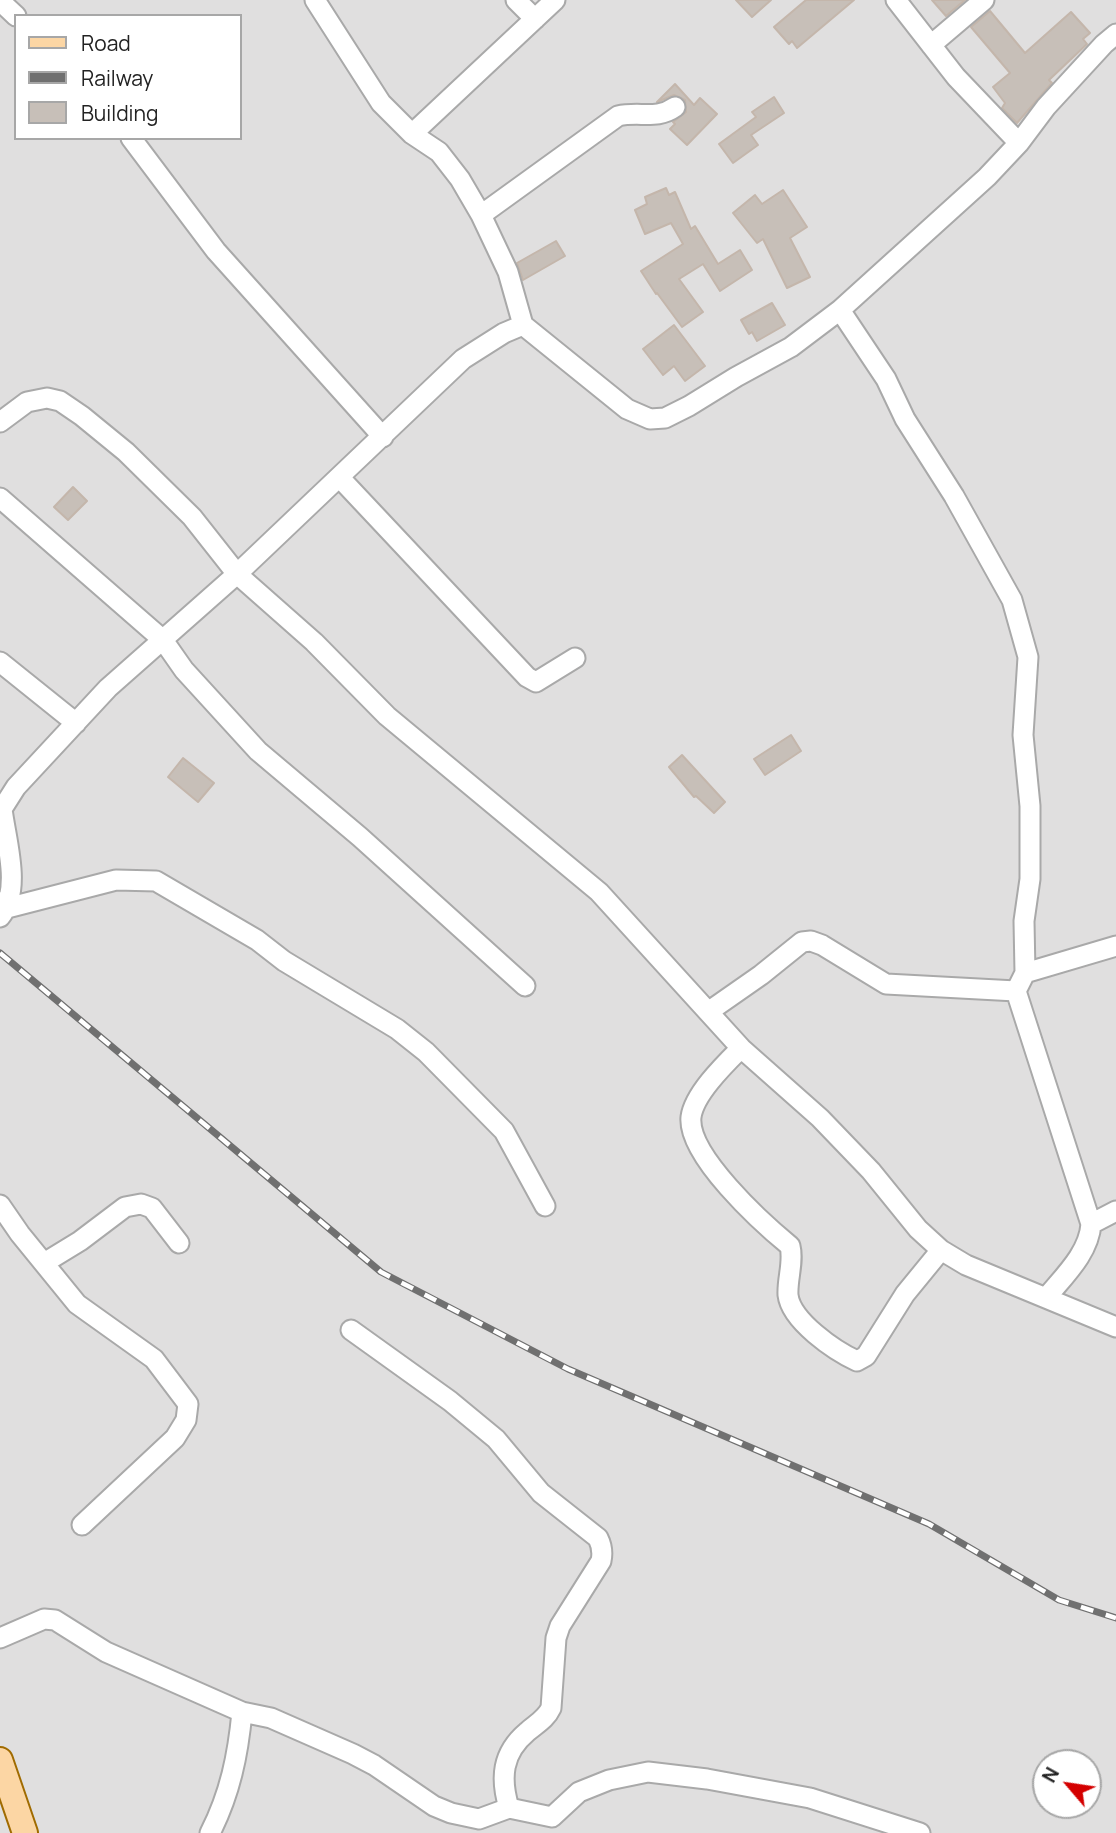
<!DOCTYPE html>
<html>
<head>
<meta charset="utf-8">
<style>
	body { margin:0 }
	#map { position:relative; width:1116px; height:1833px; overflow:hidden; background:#f2efe9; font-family:Manrope,sans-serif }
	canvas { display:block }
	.legend { position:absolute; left:14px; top:14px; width:228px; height:126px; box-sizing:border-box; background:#fff; border:2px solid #a7a7a7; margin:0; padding:9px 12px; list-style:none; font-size:21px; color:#222 }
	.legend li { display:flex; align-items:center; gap:14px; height:35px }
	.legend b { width:35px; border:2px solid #a7a7a7 }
	.north { position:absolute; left:1032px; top:1749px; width:70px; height:70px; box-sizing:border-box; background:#fff; border:2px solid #a7a7a7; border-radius:50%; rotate:299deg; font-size:19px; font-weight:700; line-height:28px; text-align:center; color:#222 }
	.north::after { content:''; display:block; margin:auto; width:24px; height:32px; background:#d40000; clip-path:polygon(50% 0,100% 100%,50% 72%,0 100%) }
</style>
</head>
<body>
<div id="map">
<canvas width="1116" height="1833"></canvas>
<ul class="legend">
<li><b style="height:9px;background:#fcd6a4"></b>Road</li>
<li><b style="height:9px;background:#707070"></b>Railway</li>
<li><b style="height:19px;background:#c7bfb8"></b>Building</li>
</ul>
<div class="north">N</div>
</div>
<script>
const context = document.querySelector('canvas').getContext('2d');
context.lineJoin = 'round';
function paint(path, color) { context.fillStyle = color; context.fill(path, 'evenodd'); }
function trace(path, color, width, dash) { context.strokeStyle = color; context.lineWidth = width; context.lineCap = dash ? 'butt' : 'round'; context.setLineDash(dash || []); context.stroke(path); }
const residential = new Path2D(`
	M0,0H1116V1833H0ZM16,16H240V138H16ZM1046,1763H1088V1805H1046Z`);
const building = new Path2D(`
	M736,0H771L752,17Z
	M806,0H854L797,48L792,41L789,44L774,27Z
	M932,0H965L946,16Z
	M990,11L1025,53L1071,12L1090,33L1083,39L1087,44L1049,80L1052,83L1017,123L1002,108L1005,103L993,87L1010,73L971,27Z
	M675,84L694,105L700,98L717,114L687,145L670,129L675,124L673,122L686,112L685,100L674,95L657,102Z
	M774,97L784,113L751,135L758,145L733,163L719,144L756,117L752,112Z
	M666,188L669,195L675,192L691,229L695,226L718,264L740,250L752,270L720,291L703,264L679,279L703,312L682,327L657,293L656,294L641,271L683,244L671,223L645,234L635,210L647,204L645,197Z
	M783,190L807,227L790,238L810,277L787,288L763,239L757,243L733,213L755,195L762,204Z
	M556,241L565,256L523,280L517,263Z
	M772,303L785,325L757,341L752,332L749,334L741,320Z
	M674,325L705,366L685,381L674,366L663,375L643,349Z
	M73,487L87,501L68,520L54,507Z
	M791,735L801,751L765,775L754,759Z
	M682,755L725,802L714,813L696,796L694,797L669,767Z
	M183,758L214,783L198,802L168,777Z`);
const minor = new Path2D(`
	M315,0L381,103L412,134L439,152L460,179L481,215L508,272L523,325L627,409L650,419L665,418L689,406L736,377L791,347L840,310L987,177L1019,143L1046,107L1104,44L1116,34
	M516,0L535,19
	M896,0L956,77L1019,143
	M0,1L16,16
	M931,45L984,0
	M412,134L555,0
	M131,138L216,251L383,437
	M481,215L618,116C639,111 657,120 675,107
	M0,422L27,402L47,398L60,401L82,416L126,452L192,517L237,574L314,642L387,716L599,892L741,1048L820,1118L871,1171L918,1229L941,1250L966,1265L1116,1327
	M340,478L527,677L536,682L575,658
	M0,498L163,640L184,670L258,751L360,837L525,986
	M0,662L76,723
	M0,902L7,908L116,880L156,881L257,940L284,961L397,1029L426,1052L504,1131L545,1206
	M0,917C22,890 6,841 2,809L16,787L108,688L237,574L463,359L504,333L523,325
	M1025,973L1116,946
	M1016,991L1091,1224C1089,1253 1064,1276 1046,1298
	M708,1012L761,975L802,942L811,941L822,945L886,984L1016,991L1025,973L1024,921L1030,879V806L1023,735L1028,657L1012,600L954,496L905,419L886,379L840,310
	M741,1048C725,1064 694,1094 691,1117C687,1155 762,1223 790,1246C794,1262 787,1279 788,1295C791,1321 835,1351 857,1361L866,1356L905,1294L941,1250
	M0,1205L20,1234L77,1304L154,1359L188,1404L186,1420L175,1438L82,1525
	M1091,1224L1116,1211
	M44,1263L80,1241L125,1207L141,1204L152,1208L179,1243
	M351,1330L450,1401L496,1439L541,1493L598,1538C602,1546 603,1552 601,1561L560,1626L556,1638L551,1708C546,1719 536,1724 527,1732C502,1753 500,1778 509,1808
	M0,1638L44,1619L55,1620L106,1652L242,1712L271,1718L353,1754L374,1765L434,1806L451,1813L479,1819L509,1808L552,1817L579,1792L609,1780L648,1772L707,1779L810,1798L920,1833
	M210,1833C230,1794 238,1755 242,1712`);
const major = new Path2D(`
	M0,1760L25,1833`);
const rail = new Path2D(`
	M0,953L381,1272L568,1369L929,1524L1059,1600L1116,1618`);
paint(residential, '#e0dfdf');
paint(building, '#c7bfb8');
trace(building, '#c4b6ab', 2);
trace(minor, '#a9a9a9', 23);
trace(major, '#a06b00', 28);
trace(minor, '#fff', 19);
trace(major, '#fcd6a4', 24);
trace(rail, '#707070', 7);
trace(rail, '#fff', 4.5, [13]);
</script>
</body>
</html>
